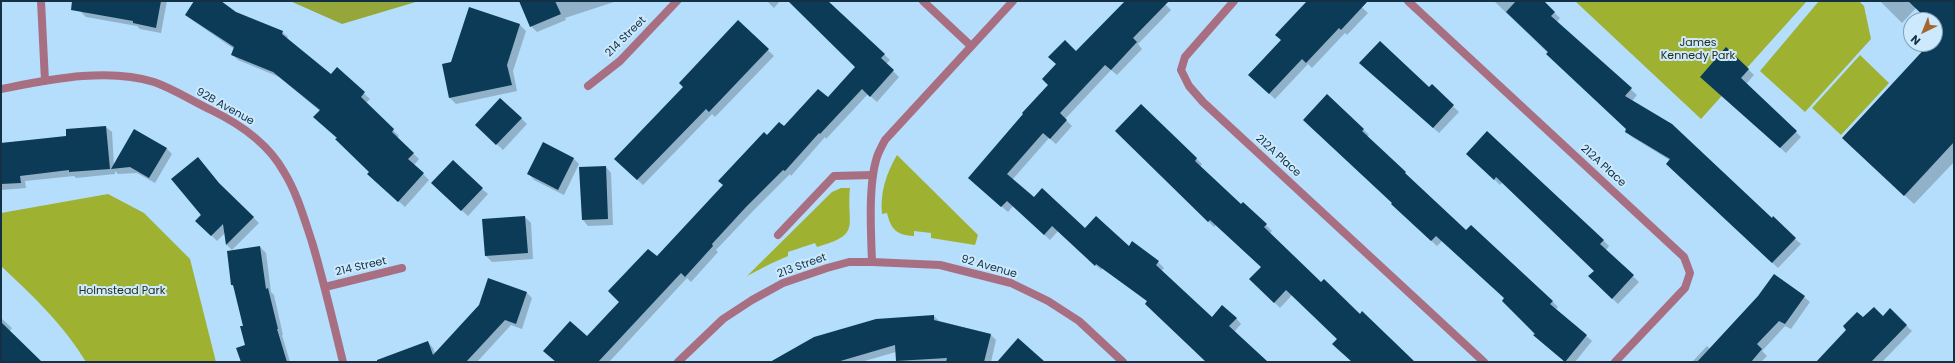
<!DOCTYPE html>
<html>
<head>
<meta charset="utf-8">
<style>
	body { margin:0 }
	#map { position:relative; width:1955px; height:363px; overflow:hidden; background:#b4defb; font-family:Poppins,sans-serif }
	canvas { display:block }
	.frame { position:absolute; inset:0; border:2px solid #123144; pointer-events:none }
	.north { position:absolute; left:1903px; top:12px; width:40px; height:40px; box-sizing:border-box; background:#cde9fd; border:1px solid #829fb3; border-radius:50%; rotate:223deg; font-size:11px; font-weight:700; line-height:16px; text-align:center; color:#123144 }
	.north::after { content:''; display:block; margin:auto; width:14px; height:18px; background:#a5652f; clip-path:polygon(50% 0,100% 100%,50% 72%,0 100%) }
</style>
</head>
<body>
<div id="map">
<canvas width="1955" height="363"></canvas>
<div class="frame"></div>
<div class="north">N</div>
</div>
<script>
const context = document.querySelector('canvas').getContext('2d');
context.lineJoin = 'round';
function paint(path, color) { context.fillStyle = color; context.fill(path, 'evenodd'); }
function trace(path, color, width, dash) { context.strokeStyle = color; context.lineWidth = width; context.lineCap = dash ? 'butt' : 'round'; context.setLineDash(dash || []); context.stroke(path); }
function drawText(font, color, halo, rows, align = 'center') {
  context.font = font + ' Poppins,sans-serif'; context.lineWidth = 4; context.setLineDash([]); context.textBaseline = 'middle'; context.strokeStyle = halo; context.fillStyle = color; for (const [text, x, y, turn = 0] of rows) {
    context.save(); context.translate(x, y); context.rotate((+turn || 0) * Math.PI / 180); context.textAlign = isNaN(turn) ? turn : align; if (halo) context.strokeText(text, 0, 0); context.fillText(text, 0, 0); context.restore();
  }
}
const green = new Path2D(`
	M1575,1H1807L1701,119Z
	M1819,1H1859L1864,6L1871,39L1805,112L1760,71Z
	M1860,55L1889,83L1841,135L1812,108Z
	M897,155L978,235L975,245L931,238V233L914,231V236C897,235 891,230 887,213L882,214C880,192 886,174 897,155Z
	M841,188H850C846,226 863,234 817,247L815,243L788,252V256L770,264L747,276L832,192Z
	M108,194L144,213L190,259L216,362H86C64,325 32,295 1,266V213Z`);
const forest = new Path2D(`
	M290,1H419L342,24Z`);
const shadow = new Path2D(`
	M82,1H167L161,33L140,29L137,26L86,17L80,11Z
	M195,1H219L236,13L282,32L288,37L287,39L331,76L337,69L370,99L366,103L399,136L397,138L419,159L414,165L429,180L405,207L374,179L370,172L338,138L320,111L279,77L238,60L232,54L234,49L192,20L186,15Z
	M521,1H617L565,18L566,20L537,32L531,26Z
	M767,1H780L774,8Z
	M789,1H828L890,60L886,64L899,77L877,102L868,94L826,139L825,137L791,176L790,174L752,212L716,250L718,252L691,282L687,278L609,362H557L587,338L621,302L657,258L768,137L828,99L857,67Z
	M1126,1H1169L1165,4L1171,10L1138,44L1142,49L1117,75L1111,70L1065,119L1072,126L1056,144L1049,138L1012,180L1034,198L1085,229L1129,247L1158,262L1164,268L1161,271L1212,318H1236L1241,324L1234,332L1268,362H1207L1148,302L1103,268L1101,270L1058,231L1050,240L1013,206L1008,212L974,183L1049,85L1076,52Z
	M1310,1H1355L1368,13L1347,35L1345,33L1312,68L1308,64L1275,99L1255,80Z
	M1494,1H1542L1560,18L1557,22L1637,95L1632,101L1801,244L1778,268L1673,170L1671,161L1632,137L1626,131L1627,129Z
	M1880,1H1954V162L1914,204L1853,147L1930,44H1935V39L1942,32L1935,26V20H1929L1916,8L1902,23Z
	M470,9L520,25L526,31L513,71L517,91L456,104L450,98L443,65L452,63Z
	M738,21L774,56L715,117L712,114L643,185L621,164Z
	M1366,68L1429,88L1432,86L1459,112L1439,133Z
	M1748,69L1754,75L1746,84L1801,137L1786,153L1707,82Z
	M1141,105L1202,164L1200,167L1241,206L1266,225L1272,231L1269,234L1321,283L1414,362H1353L1338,339L1292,295L1280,308L1250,279L1262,267L1216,225L1214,227L1117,131Z
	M521,118L527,124L503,150L482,130Z
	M1310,126L1363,129L1369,135L1367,137L1466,232L1552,301L1558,307L1556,309L1592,341L1575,362H1566L1540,341L1505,298L1442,241L1437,246L1398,210L1393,203Z
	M106,127L112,132L114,166L166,148L172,154L155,183L137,173L118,174L115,171V174L76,178L74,176L25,181L26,188L1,190V143L67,137V130Z
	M1487,133L1604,241L1609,246L1606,250L1639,282L1618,304L1595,282V271L1503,182L1500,185L1473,159Z
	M573,158L579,164L564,195L534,180L529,174Z
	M606,167L611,173L613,225L588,226L583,220L580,168Z
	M223,188L259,223L232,250L227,245L225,233L217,241L196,220Z
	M438,189H482L488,194L468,216Z
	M525,217L531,223L533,259L492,262L486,256L484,220Z
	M260,247L266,253L271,292L274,295L283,335H282L290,362H242L246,346L245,326L235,288L232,285Z
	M527,293L532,298L522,329L511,325L477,362H396L428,342L433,348L435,353Z
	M1804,297L1810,302L1791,329L1785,326L1762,351L1767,356L1761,362H1692L1707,346L1710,349Z
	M1890,310L1912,331L1882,362H1817L1863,319L1883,317Z
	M934,316L939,321L990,334L996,340L991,362H899L896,352L861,362H779Z
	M1,318L12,328L9,332L41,362H1Z`);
const building = new Path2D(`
	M72,1H161L156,28L133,23V21L71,10Z
	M194,1H221L236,12L283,31L282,34L331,74L337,67L365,92L361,97L394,129L392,132L414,153L408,159L424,173L398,202L367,174L369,172L335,139L337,138L313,117L320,110L273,72L231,55L234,47L185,15Z
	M519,1H555L561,14L530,27Z
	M788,1H828L885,54L881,58L894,70L870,97L862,89L820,134L819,133L785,171L783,170L746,207L712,244L713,246L685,277L681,273L598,362H556L543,351L570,321L587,336L619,302L608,291L648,249L657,256L723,185L718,181L764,132L767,135L779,122L784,126L818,89L828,97L855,67Z
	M1125,1H1169L1133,38L1137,42L1111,70L1105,65L1060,113L1067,120L1050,139L1043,133L1007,174L1034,197L1042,188L1085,228L1096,216L1129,246L1132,241L1159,261L1156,265L1212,317L1222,305L1237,318L1229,326L1268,362H1206L1145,304L1147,301L1096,264L1095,266L1052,226L1044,235L1007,201L1001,207L968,178L1023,114L1022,113L1048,85L1042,79L1056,64L1048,57L1065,40L1076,51Z
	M1307,1H1368L1341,30L1339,28L1306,63L1302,59L1269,94L1248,75L1281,40L1275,35Z
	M1516,1H1544L1555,12L1551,16L1632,88L1625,96L1672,124L1772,218L1773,216L1796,238L1772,263L1666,164L1670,159L1625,132L1626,129L1546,54L1548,52L1506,12Z
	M1908,1H1954V142L1904,196L1842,138L1929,44H1935V38L1941,32L1935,26V20H1928Z
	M469,7L520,24L507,65L512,85L449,98L442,64L451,62Z
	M738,20L769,49L709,112L706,109L637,180L614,159L683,87L679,83Z
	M1380,41L1429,87L1432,84L1454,105L1433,128L1359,63Z
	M1726,47L1749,69L1741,78L1797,131L1780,148L1700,77Z
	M1327,94L1364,129L1362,131L1406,172L1405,173L1466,230L1471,225L1553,301L1550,304L1587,335L1565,362L1533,335L1535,334L1502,301L1504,298L1436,236L1431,241L1391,204L1392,203L1303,120Z
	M500,98L522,118L496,145L475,125Z
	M1141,104L1197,158L1195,161L1241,204L1243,202L1267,224L1264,227L1321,282L1324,279L1360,314L1362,311L1415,362H1352L1332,344L1337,339L1286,290L1274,303L1249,279L1261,267L1210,220L1208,222L1115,131Z
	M106,126L110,169L69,172V170L20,176L21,183L1,184V143L66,136V129Z
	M134,129L167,148L149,178L130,167L111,169Z
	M1487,131L1604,240L1600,244L1634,275L1612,299L1588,276L1594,271L1496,177L1494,180L1466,154Z
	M543,142L574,158L558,190L527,174Z
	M198,157L219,183L254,217L226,245L223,224L211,236L195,221L201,215L171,179Z
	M453,160L483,188L461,211L431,183Z
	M606,166L608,219L582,220L579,167Z
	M525,216L528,253L485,256L482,219Z
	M260,246L266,289L268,288L278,329H277L287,362H241L236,348L245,345L240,326H243L233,285H231L227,251Z
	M1774,274L1805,296L1785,324L1779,321L1757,344L1762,349L1751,362H1697L1758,296Z
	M488,278L527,292L516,324L505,320L466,362H377V360L428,341L433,355L479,305Z
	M1874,307L1883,316L1890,308L1907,325L1871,362H1816L1846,330L1843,326L1857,312L1863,317Z
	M934,315V320L991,334L984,362H946L947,358L896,361L895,345L837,362H770L814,337L876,319Z
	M1,322L42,362H1Z
	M1018,338L1045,362H997Z`);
const minor = new Path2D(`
	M41,1L45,81
	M923,1L971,46
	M1234,1L1185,57L1181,70L1189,86L1203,102L1484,362
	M1408,1L1684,257L1690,273L1685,288L1615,362
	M588,86L620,61L677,1
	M1,89C48,80 107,67 154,82C174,89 192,101 211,110C240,124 268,143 284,172C297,193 304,218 312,242C324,282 333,322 343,362
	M778,235L834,176L873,175
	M325,287L402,268`);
const tertiary = new Path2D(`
	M872,262C871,233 868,184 877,157C879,151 882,146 885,140L1013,1
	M678,362L723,319L752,300L783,283L827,268L849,262H872L940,265L1011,283L1048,301L1079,321L1123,362`);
const streetNames = [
	["214 Street",626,37,-45],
	["92B Avenue",225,107,29],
	["212A Place",1278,156,42],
	["212A Place",1603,166,42],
	["213 Street",802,266,-20],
	["214 Street",361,267,-13],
	["92 Avenue",989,267,16]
];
const parkNames = [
	["James",1698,43],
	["Kennedy Park",1698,56],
	["Holmstead Park",122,291]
];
paint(green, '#9eb131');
paint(forest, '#95a73a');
paint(shadow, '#0003');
paint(building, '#0b3b56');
trace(minor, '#a86f82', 8);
trace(tertiary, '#a86f82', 8);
drawText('11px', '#123144', '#cde9fd', streetNames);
drawText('11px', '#292d16', '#cde9fd', parkNames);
</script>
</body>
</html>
